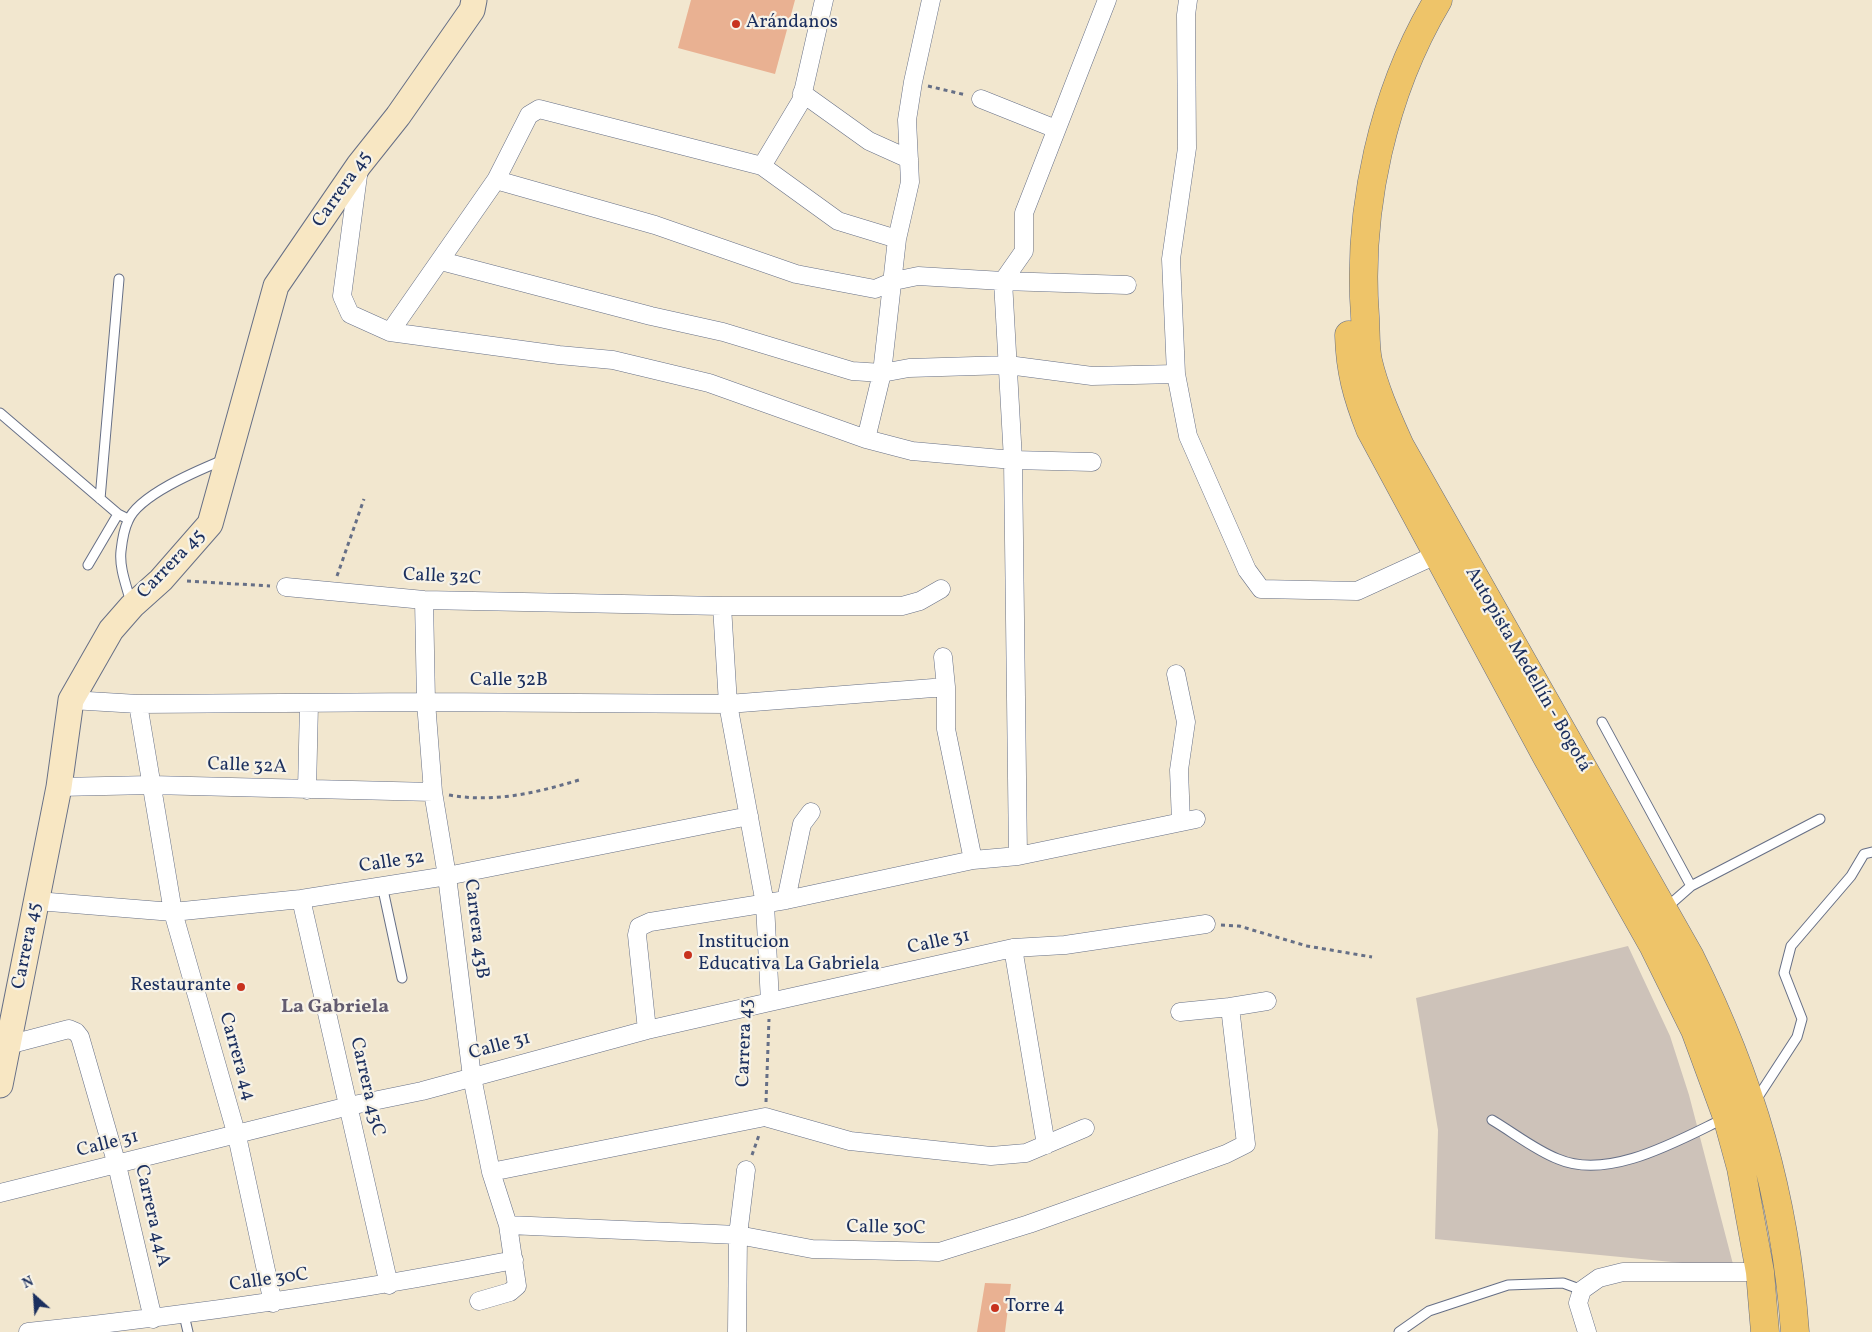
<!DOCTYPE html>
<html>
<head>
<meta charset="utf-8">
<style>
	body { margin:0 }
	#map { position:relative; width:1872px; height:1332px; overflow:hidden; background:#f2e7cf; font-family:Vollkorn,serif }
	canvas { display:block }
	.north { position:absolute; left:10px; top:1272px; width:50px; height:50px; -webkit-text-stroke:4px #f7f3e8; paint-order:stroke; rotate:334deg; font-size:14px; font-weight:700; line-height:20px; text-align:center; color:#1b2f5e }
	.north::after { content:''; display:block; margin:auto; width:18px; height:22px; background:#1b2f5e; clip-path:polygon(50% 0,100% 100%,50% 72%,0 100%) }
</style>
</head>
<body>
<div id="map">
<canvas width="1872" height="1332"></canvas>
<div class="north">N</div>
</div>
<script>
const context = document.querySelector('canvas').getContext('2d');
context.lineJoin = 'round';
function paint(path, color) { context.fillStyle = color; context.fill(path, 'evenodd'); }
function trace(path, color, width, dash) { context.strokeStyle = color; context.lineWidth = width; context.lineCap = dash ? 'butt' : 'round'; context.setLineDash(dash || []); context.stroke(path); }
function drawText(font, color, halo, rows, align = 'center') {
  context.font = font + ' Vollkorn,serif'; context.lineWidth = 4.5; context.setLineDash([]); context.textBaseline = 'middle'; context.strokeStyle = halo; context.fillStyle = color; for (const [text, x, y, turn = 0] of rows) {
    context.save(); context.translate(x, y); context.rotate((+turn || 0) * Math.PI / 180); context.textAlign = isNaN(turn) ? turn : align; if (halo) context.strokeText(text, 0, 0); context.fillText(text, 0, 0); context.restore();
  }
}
const industrial = new Path2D(`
	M1628,946L1670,1036L1689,1095L1734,1268L1435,1239L1438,1130L1416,998Z`);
const building = new Path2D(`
	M691,0H795L775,74L678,48Z
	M985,1283L1011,1284L1005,1332H977Z`);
const path = new Path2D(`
	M928,86L966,95
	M337,576L364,499
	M187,581L270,586
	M449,795C494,803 536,793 579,780
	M1221,925L1239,926L1307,946L1372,957
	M766,1102L769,1019
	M752,1155L759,1135`);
const lane = new Path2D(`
	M0,413L118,514L128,519
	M100,499L119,279
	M88,565L118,514
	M131,603C127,587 119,568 121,551C122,542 124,529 128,521C138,495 199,470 223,460
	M1602,722L1691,886
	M382,885L402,978
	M1666,908L1691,886L1820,819
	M1756,1100L1797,1037L1802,1019L1784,973L1791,946L1851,876L1864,854L1872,852
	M1492,1120C1514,1133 1535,1150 1558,1159C1609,1181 1679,1140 1725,1118
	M184,1315L188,1332
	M1399,1332L1429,1311L1508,1285L1563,1283L1582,1290`);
const street = new Path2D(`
	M1188,0L1186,15L1187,148L1171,259L1176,374L1188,436L1247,570L1261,589L1357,591L1438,554
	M802,93L869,141L909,159
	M981,99L1056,129
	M762,166L801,101L824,0
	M359,168L342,296L350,314L390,332L559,355L613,360L709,383L866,439L912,451L1013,460L1092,462
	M496,180L655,225L796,274L875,289L894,281L918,276L1003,281L1127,285
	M441,261L651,316L723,332L852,371L882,373L909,368L1008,365L1092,376L1176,374
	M390,332L496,180L529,115L539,109L762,166L838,221L897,239
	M866,439L882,373L897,239L910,182L907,120L913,82L931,0
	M286,587L424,600L722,606H902L920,601L941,589
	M424,600L426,702L433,792L447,876L472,1077L491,1172L508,1225L517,1286L510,1292L479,1301
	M722,606L728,704L765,904L770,1002
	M943,657L946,687V729L973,860
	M1176,674L1186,722L1179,770L1181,822
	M71,700L138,704L426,702L728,704L946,687
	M138,704L173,912L237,1136L273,1303
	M59,787L151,785L433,792
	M307,790L309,704
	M1018,856L1013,460L1003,281L1024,251V213L1107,0
	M301,899L389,1285
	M786,900L802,824L811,812
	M37,901L173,912L301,899L447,876L749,816
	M1013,948L1046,1145
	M1230,1007L1267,1001
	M647,1030L637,935L639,927L650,922L786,900L973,860L1018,856L1196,819
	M8,1045L69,1029L76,1032L80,1037L117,1165L153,1319
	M491,1172L765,1117L850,1141L991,1156L1026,1153L1085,1128
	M0,1193L349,1106L422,1091L647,1030L770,1002L1013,948L1065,945L1206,924
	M508,1225L738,1235L812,1249L939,1252L1029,1224L1226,1154L1246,1144L1230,1007L1180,1012
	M28,1332C191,1315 353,1292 514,1260
	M737,1332L738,1235L746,1170
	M1587,1332L1578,1303L1582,1290L1599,1278L1623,1272H1760`);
const secondary = new Path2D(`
	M0,1085L59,787L71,700L111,630L132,606L161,580L210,524L276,286L359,165L398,116L472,10L474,0`);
const highway = new Path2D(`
	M1438,0C1383,92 1357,209 1365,316C1366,331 1365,347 1368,361C1375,391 1388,419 1400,446L1690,957C1751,1080 1785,1195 1795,1332
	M1349,335C1350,371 1357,396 1370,429L1547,757L1654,947L1695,1030L1727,1117L1741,1168L1760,1272L1765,1332`);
const markers = [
	[736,24,5,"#c8321e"],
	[688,955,5,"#c8321e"],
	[241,987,5,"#c8321e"],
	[995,1308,5,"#c8321e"]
];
const poiNames = [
	["Arándanos",746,24],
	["Institucion",698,944],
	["Educativa La Gabriela",698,966],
	["Restaurante",231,987,"right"],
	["Torre 4",1005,1308]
];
const streetNames = [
	["Carrera 45",343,190,-55],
	["Carrera 45",172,565,-46],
	["Calle 32C",442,578,3],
	["Autopista Medellín - Bogotá",1527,670,60],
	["Calle 32B",509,682],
	["Calle 32A",247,767,2],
	["Calle 32",392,863,-9],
	["Carrera 43B",475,929,83],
	["Calle 31",939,943,-12],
	["Carrera 45",28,946,-79],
	["Carrera 43",746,1043,-88],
	["Calle 31",500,1047,-15],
	["Carrera 44",236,1057,74],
	["Carrera 43C",366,1087,77],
	["Calle 31",108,1145,-14],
	["Carrera 44A",151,1216,77],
	["Calle 30C",886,1229,1],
	["Calle 30C",269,1281,-8]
];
const neighbourhoodNames = [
	["La Gabriela",335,1008]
];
paint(industrial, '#cdc2b9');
paint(building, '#e9b192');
trace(lane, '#666f86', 11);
trace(street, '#666f86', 19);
trace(secondary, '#666f86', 27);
trace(highway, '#666f86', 29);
trace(path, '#666f86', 3, [4, 4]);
trace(lane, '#fff', 9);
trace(street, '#fff', 18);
trace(secondary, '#f8e7c3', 25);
trace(highway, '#eec469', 28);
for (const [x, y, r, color] of markers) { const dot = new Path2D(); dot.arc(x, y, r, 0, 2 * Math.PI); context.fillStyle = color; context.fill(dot); trace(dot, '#f7f3e8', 2); }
drawText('19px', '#1b2f5e', '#f7f3e8', poiNames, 'left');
drawText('19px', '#1b2f5e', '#f7f3e8', streetNames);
drawText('bold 20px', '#635c70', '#f7f3e8', neighbourhoodNames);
</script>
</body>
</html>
